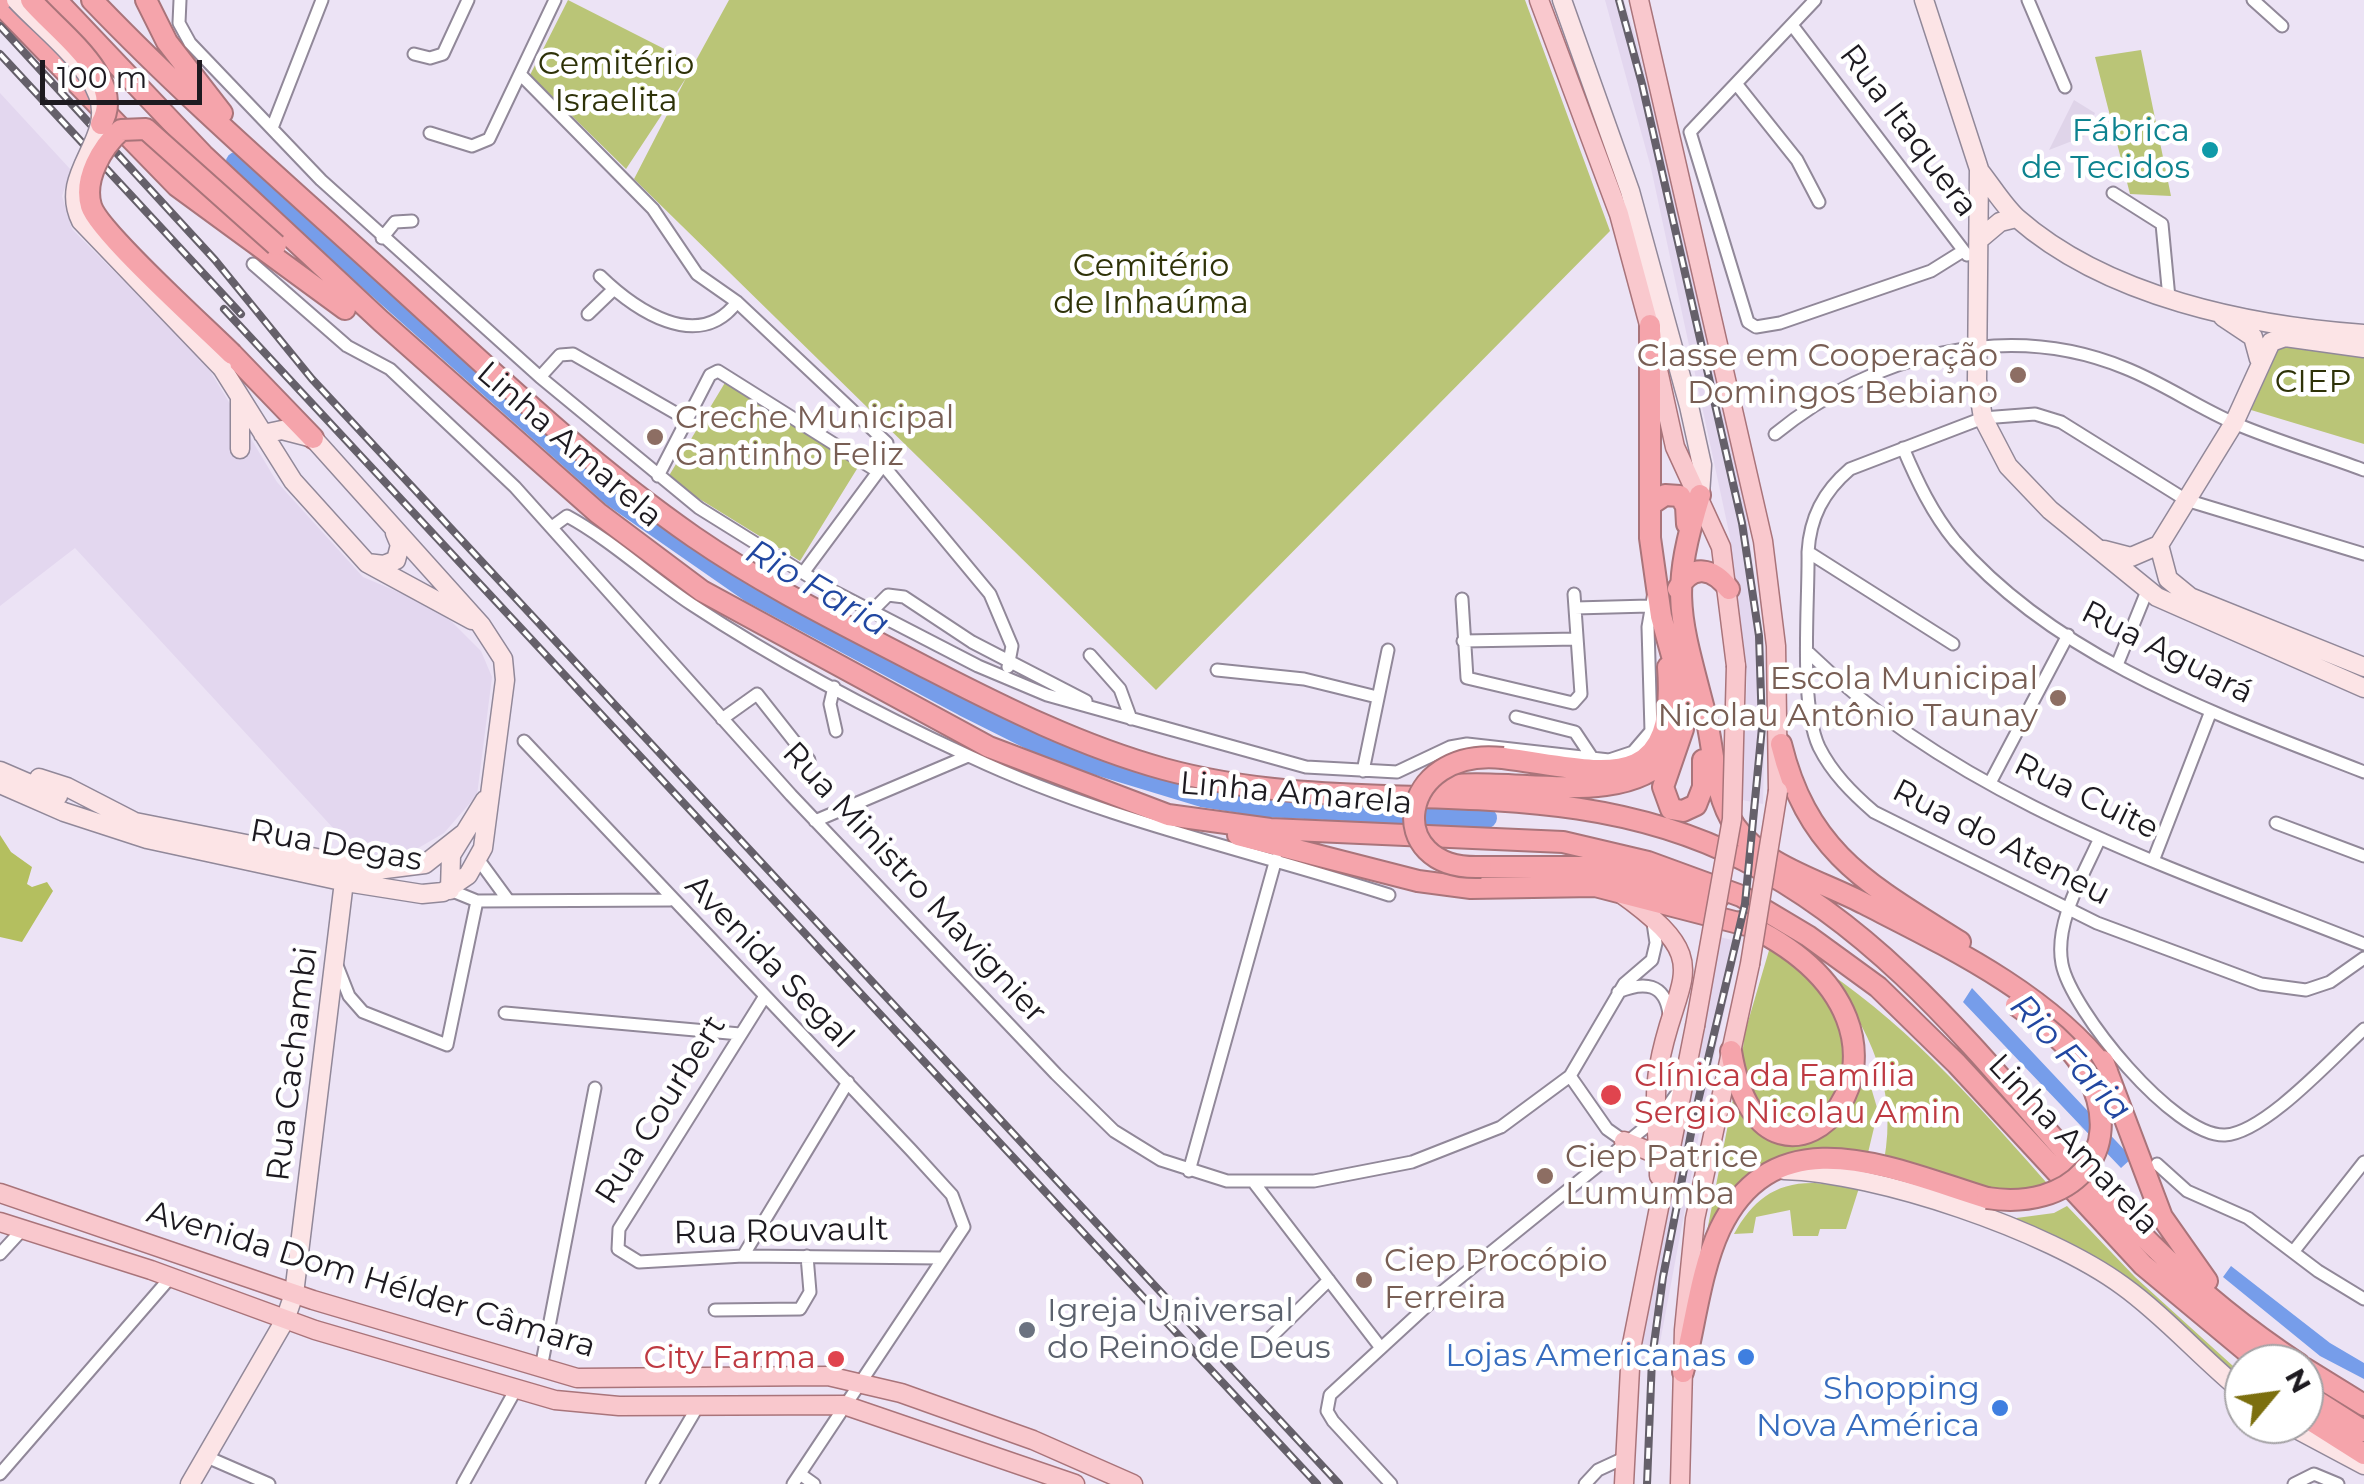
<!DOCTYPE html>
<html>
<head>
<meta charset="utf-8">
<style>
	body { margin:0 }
	#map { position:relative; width:2364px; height:1484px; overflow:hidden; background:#ece3f5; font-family:Montserrat,sans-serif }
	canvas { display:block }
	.north { position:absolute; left:2224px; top:1344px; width:100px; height:100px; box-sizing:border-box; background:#fff; border:2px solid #a5a3a6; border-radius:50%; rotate:61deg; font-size:28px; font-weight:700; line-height:40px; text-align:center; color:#1d1a20 }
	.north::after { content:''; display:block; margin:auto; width:35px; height:45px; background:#7c6f0e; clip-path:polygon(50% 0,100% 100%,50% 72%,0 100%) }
	.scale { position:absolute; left:40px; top:60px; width:162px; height:45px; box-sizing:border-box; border:5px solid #1d1a20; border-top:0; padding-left:12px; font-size:30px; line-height:35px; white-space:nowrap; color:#1d1a20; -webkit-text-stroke:8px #fff; paint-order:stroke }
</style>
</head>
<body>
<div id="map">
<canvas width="2364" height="1484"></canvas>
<div class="north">N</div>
<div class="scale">100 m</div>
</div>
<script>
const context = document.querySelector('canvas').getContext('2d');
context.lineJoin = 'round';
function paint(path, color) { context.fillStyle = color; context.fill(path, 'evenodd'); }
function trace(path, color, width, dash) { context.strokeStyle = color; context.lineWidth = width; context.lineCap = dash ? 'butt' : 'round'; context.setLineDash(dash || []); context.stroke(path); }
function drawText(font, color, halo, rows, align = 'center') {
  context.font = font + ' Montserrat,sans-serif'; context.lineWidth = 9; context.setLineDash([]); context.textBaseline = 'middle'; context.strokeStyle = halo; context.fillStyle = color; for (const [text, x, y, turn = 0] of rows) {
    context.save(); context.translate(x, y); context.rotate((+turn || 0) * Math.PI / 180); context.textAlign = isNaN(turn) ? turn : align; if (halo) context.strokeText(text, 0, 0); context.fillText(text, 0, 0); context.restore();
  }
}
const built = new Path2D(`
	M1605,0H1624L1636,39L1692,262L1746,513L1766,664L1763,804L1742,800L1747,677L1730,537L1651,168Z
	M0,93L71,170L62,196L72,229L206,364L277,482L363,577L424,603L451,621L481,651L492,677L477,795L444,833L403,857L358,855L75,548L0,606Z
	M1720,937L1740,942L1711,1070L1656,1364L1637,1362L1691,1067Z`);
const industrial = new Path2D(`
	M2074,100L2095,113L2085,136L2049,150Z`);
const green = new Path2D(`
	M568,0L694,64L729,0H1525L1610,231L1156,690L634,179L686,78L626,169L530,75Z
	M2141,50L2171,196L2130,194L2095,57Z
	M2283,339L2364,341V444L2251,410Z
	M726,381L860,464L800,561L667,479Z
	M1770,947C1810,969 1845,1006 1847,1054C1848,1069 1841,1088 1838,1102L1798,1128L1761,1119L1741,1063L1745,1032Z
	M1826,971C1914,1030 1984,1112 2053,1190L2014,1198L1884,1161C1898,1087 1870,1030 1826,971Z
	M1859,1047L1878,1111L1867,1157L1766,1166L1698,1277L1733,1099C1759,1150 1825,1157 1852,1102C1860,1085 1858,1066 1859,1047Z
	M1815,1183L1859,1188L1846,1229H1820L1818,1236H1793L1790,1210L1756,1217L1753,1233L1734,1234C1752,1201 1775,1182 1815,1183Z
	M2067,1206L2135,1277L2244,1376V1381C2164,1317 2110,1251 2009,1219L2054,1213Z`);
const forest = new Path2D(`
	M0,835L11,852L32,867L27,884L32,887L47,882L53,891L22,942L0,937Z`);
const water = new Path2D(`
	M1972,988L2132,1158L2121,1168L1963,1002Z
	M2231,1266L2330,1343L2364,1363V1379L2320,1356L2223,1277Z`);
const river = new Path2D(`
	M236,162L613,497L751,593L963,706L1057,753L1202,797L1265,807L1487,818`);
const street = new Path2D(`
	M180,0L179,23L190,43L321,180L540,377L699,508L829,589L978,666L1047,695L1306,767L1397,772L1450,747L1467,744L1609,760L1633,752L1651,731L1648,627L1654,592
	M1815,0L1690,132L1748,322L1756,327L1780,323L1931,271L1963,251
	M2028,0L2065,87
	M2253,0L2282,26
	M1792,25L1967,255
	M414,54L430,58L443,54L468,0
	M520,74L653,209L697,274L737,302L887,443L889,457L803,573
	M1738,86L1797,160L1819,202
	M272,128L322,0
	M430,133L472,146L489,139L555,0
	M2113,193L2162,224L2169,298
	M382,238L395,222L412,221
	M253,264L347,346L390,369L515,487L791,795L1056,1074L1114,1131L1161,1160L1227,1181H1314L1412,1162L1501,1127L1570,1076L1624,984L1652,960L1656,943L1653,923
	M600,276C634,309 698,354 737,302
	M588,314L614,289
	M540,377L560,355L573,354L686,419
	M1775,434C1872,355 2006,319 2125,368C2163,383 2197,407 2234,423C2276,441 2321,454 2364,470
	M1903,448C1917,481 1932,513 1955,541C2059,661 2221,716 2364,772
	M883,465L990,594L1012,646L1008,667
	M658,476L710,375L718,371L877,471
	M552,527L567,516C611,540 649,576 691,604C779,662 875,713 971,757C1105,820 1249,850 1389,895
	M1808,552L1953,644
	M2364,554L2186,500L2061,422L2035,414L1983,418L1850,469C1823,492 1810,518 1808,552C1809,602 1799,704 1819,747C1832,773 1852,793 1874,812L2097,923L2261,984L2306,990L2330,982L2364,958
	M1462,599L1467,678L1573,703L1581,694L1574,594
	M1575,608L1649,606
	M872,611L888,595L904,597L972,642L1086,701
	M1463,641L1577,639
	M1809,653C1960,800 2172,868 2364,944
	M1090,655L1120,689L1131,719
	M2117,665L2147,591
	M1217,670L1304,679L1377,697
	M834,687L830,704L836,731
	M1516,717L1575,732L1593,759
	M722,719L757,694L809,760
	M524,741L911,1150L952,1195L964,1227L793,1484
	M1363,771L1388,650
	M1991,781L2068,635
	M815,821L968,756
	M2276,823L2364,856
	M2099,840C2083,876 2054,923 2062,964C2071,1010 2174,1137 2225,1135C2265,1133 2334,1056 2364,1029
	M478,859L508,900
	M2153,861L2211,711
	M450,890L477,901L670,900
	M336,963L349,996L363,1012L447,1045L477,901
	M1618,992C1644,981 1665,983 1669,1014
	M765,996L619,1229L618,1249L639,1262L743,1256L941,1258
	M505,1013L740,1034
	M1570,1076L1607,1129L1624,1141
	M2157,1164L2187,1191L2248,1218L2318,1271L2364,1299
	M1189,1171L1276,859
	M1255,1184L1381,1348
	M2293,1252L2364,1162
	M0,1254L22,1230
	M743,1256L848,1082
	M715,1310L800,1309L810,1292L807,1256
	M1270,1338L1329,1280
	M541,1368L595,1088
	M207,1457L269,1484
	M0,1474L170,1278
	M800,1474L814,1484
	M463,1484L516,1389
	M652,1484L698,1406
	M1391,1484L1333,1421L1327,1411L1330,1395L1442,1292L1663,1113L1678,1092
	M1585,1484L1598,1470L1624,1458
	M2294,1484L2314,1474L2338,1484`);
const secondary = new Path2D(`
	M1562,0L1630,191L1689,406L1702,465L1700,495
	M1924,0L1979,169L1977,380L1983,418L2008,466L2050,510L2157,597L2364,688
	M1979,170C1991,185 2003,205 2017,218C2107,297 2249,326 2364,334
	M1981,238L2000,222L2016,218
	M2223,317L2253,337L2259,359
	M222,368L293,481L367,563L472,620
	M240,399V449
	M2159,545L2168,579L2190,597L2364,667
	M2104,550L2131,557L2159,545L2234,423L2271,342L2285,337L2364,348
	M367,563L384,565L396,560L400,545L395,533
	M0,771L58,796
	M39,778L67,787L133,821
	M0,784L64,812L147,839L346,882L422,894L443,892L468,875L483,848L505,680L503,659L481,625L313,438L282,430L263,434
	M120,819L377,870L425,864L463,834
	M450,890L451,855L485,800
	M1784,1170C1878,1173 2047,1230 2123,1286C2166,1317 2202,1359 2244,1393
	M2287,1424L2364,1465
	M190,1484L285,1320L294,1294L346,865`);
const primary = new Path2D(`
	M1539,0L1619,214L1652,336
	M1639,0L1763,541L1776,646L1778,791
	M1656,361L1675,447L1721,547L1736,666
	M1620,893C1720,964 1675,974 1659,1066C1652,1102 1659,1140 1659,1176
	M1624,1141L1651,1152L1659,1161
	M0,1193L313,1300L577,1378L828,1376L901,1393L1033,1440L1133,1484
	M0,1222L151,1270L315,1330L555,1400L619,1406L844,1405L1075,1484
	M1624,1484L1631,1349L1695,1026
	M1680,1484L1684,1330L1695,1219L1750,964`);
const highway = new Path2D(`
	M56,0L203,155L381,321L598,513L702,591L989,747L1168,815L1270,829L1563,842L1648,862L1741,896L1808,936L1878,987L1957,1064L2143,1265L2262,1364
	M92,0C182,94 280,179 377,267C479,359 580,458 694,537C768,588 849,627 929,669C1005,708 1081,746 1164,769C1362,823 1554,763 1744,860C1918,949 2018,1112 2152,1245C2197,1289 2247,1330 2299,1364
	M146,0L167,42L222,113
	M0,4L177,186L345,309
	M1650,325V538L1661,616L1684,699L1683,729L1663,787L1671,809L1683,811L1696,805L1703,787V760
	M232,354L313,438
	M1700,495C1670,593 1679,613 1704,709C1715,748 1712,792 1735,826C1762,866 1824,882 1865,904C1949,947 2048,994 2107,1071
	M1650,505L1665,495L1680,496L1686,506L1687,524
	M1678,589C1692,563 1713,568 1729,589
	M1781,744C1808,854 1870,885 1960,942
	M1503,758C1598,770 1678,802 1668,667
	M1434,788C1504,773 1621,812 1670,755
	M1238,835L1418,881L1471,888L1595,886L1754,927
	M1481,867H1585L1719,897
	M1731,1051C1764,1257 1984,1034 1741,922
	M2103,1061L2162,1217L2207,1281
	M2304,1368L2364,1405
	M1683,1372C1695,1326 1700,1272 1720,1229C1776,1112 1895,1170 1987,1198
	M2304,1393L2364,1431
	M2304,1416L2364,1454`);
const rail = new Path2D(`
	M1619,0L1642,84L1742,523L1759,636L1762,727L1745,904L1694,1118L1663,1277L1652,1359L1647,1484
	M0,26L215,260L312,379L1339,1484
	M0,54L241,314
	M224,309L1317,1484`);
const secondaryBridge = new Path2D(`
	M16,0C41,27 85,60 98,95C115,141 57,173 81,221L222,368`);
const primaryBridge = new Path2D(`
	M1750,964L1778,791
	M1695,1026L1732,819L1736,666`);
const highwayBridge = new Path2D(`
	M31,0C57,31 128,80 101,124
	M232,354C206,328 99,232 91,206C83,179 102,147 121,130L146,129L276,245
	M1481,867C1380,871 1398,746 1503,758
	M1987,1198C2069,1211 2129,1155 2087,1074C2071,1045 2043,1024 2016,1005`);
const markers = [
	[2210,150,10,"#0f9aa8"],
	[2018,375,10,"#8d6e63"],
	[655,437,10,"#8d6e63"],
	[2058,698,10,"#8d6e63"],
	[1611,1095,12,"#e0444e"],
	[1545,1176,10,"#8d6e63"],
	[1364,1280,10,"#8d6e63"],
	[1027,1330,10,"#6b7280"],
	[1746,1357,10,"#3f7fe0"],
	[836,1359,10,"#e0444e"],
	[2000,1408,10,"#3f7fe0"]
];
const parkNames = [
	["Cemitério",616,65],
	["Israelita",616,102],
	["Cemitério",1151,267],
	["de Inhaúma",1151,304],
	["CIEP",2313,383]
];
const streetNames = [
	["Rua Itaquera",1908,131,53],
	["Linha Amarela",569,445,41],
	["Rua Aguará",2167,653,27],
	["Linha Amarela",1296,794,5],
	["Rua Cuite",2086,797,26],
	["Rua do Ateneu",2001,843,27],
	["Rua Degas",336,846,10],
	["Rua Ministro Mavignier",914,883,47],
	["Avenida Segal",769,962,46],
	["Rua Cachambi",293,1064,-83],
	["Rua Courbert",661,1110,-58],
	["Linha Amarela",2073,1145,47],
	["Rua Rouvault",781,1232,-1],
	["Avenida Dom Hélder Câmara",371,1280,17]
];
const cultureNames = [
	["Fábrica",2190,132],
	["de Tecidos",2190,169]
];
const educationNames = [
	["Classe em Cooperação",1998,357,"right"],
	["Domingos Bebiano",1998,394,"right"],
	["Creche Municipal",675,419],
	["Cantinho Feliz",675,456],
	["Escola Municipal",2038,680,"right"],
	["Nicolau Antônio Taunay",2038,717,"right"],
	["Ciep Patrice",1565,1158],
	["Lumumba",1565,1195],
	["Ciep Procópio",1384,1262],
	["Ferreira",1384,1299]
];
const healthNames = [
	["Clínica da Família",1634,1077],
	["Sergio Nicolau Amin",1634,1114],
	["City Farma",816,1359,"right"]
];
const worshipNames = [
	["Igreja Universal",1047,1312],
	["do Reino de Deus",1047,1349]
];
const shopNames = [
	["Lojas Americanas",1726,1357],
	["Shopping",1980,1390],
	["Nova América",1980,1427]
];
const waterNames = [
	["Rio Faria",817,589,30],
	["Rio Faria",2070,1058,47]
];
paint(built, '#e3d7ef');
paint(industrial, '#dfd4e9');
paint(green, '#bac577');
paint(forest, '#b4bf5f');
paint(water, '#769dea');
trace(river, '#769dea', 20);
trace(street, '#918899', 15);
trace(secondary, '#918899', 21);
trace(primary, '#a9747a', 21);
trace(highway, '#a9747a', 24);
trace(street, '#fff', 11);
trace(secondary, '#fce4e6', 18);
trace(primary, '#f9c8cd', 18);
trace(highway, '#f5a4ab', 20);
trace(rail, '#65606a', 8);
trace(rail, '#fff', 4, [11]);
trace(secondaryBridge, '#918899', 21, []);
trace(primaryBridge, '#a9747a', 21, []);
trace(highwayBridge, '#a9747a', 24, []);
trace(secondaryBridge, '#fce4e6', 18);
trace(primaryBridge, '#f9c8cd', 18);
trace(highwayBridge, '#f5a4ab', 20);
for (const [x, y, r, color] of markers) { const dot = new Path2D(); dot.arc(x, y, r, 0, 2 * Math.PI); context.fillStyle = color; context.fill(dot); trace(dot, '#fff', 4); }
drawText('32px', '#2e3208', '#fff', parkNames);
drawText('32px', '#1d1a20', '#fff', streetNames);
drawText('32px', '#0d838f', '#fff', cultureNames, 'right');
drawText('32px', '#785e54', '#fff', educationNames, 'left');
drawText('32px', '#be3a42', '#fff', healthNames, 'left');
drawText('32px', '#5b616d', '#fff', worshipNames, 'left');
drawText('32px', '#366cbe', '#fff', shopNames, 'right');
drawText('italic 35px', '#2147a1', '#fff', waterNames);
</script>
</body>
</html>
